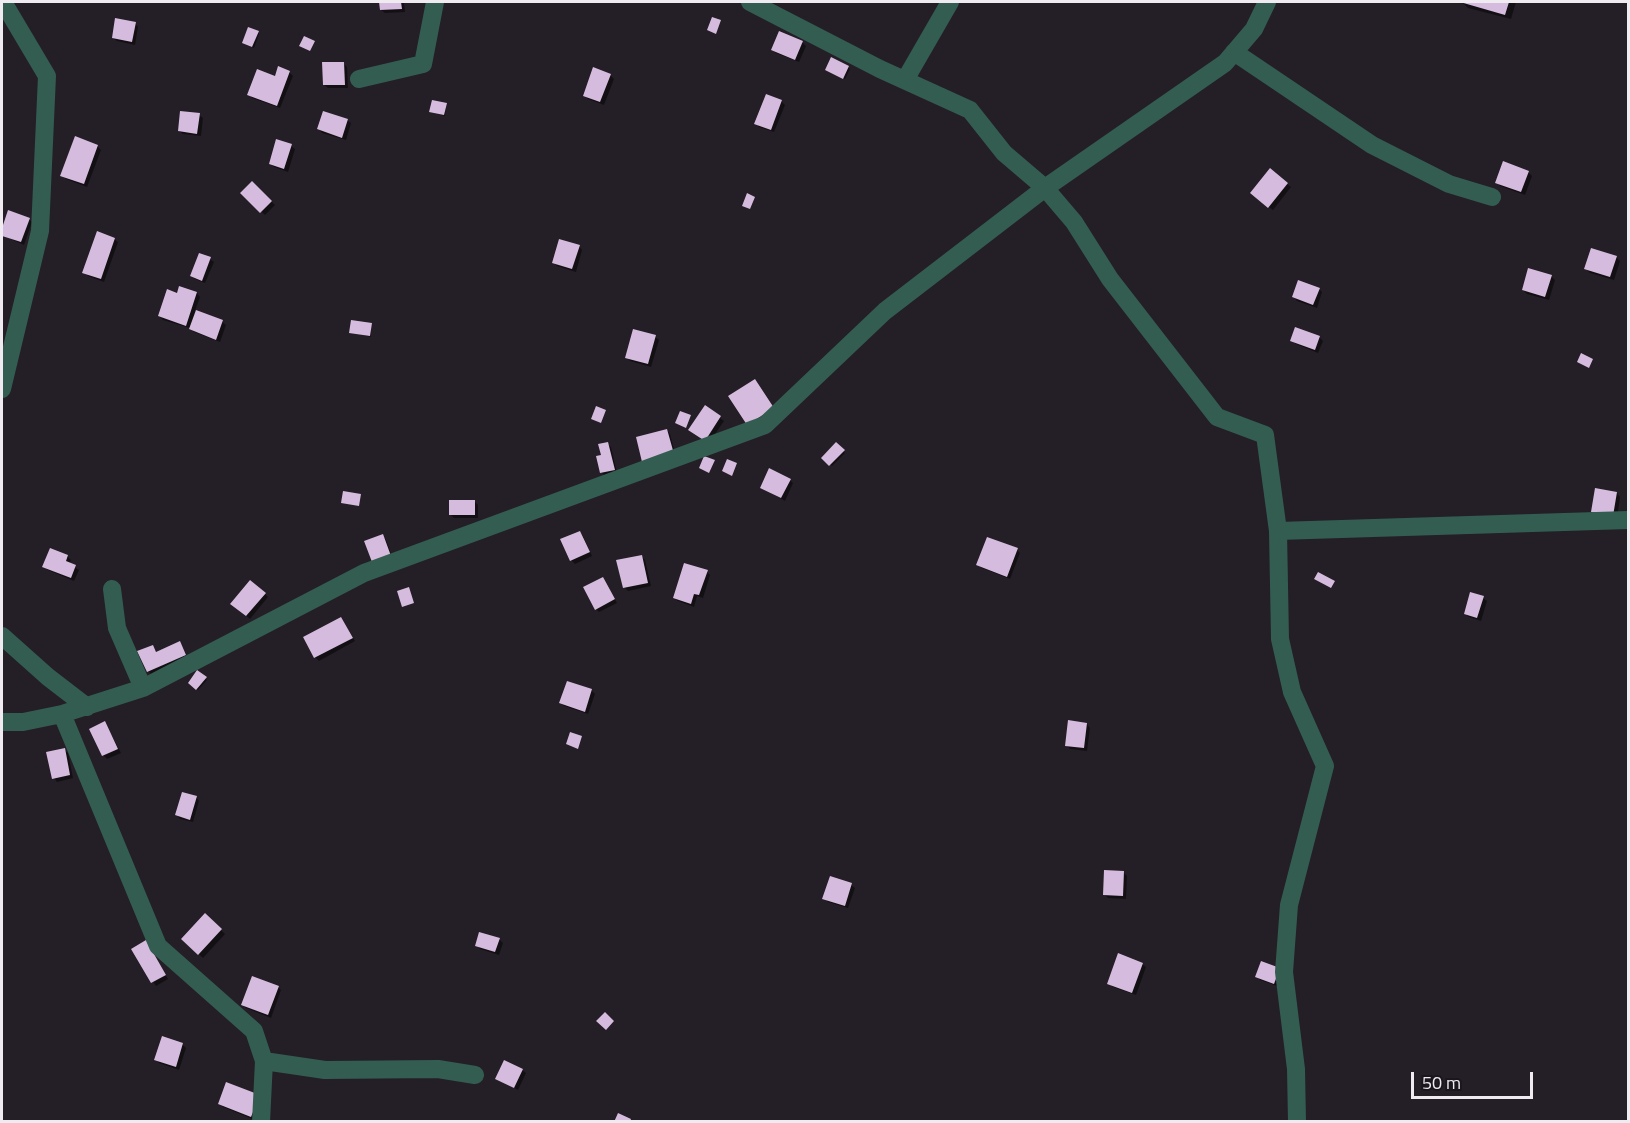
<!DOCTYPE html>
<html>
<head>
<meta charset="utf-8">
<style>
	body { margin:0 }
	#map { position:relative; width:1630px; height:1123px; overflow:hidden; background:#241e26; font-family:"Titillium Web",sans-serif }
	canvas { display:block }
	.frame { position:absolute; inset:0; border:3px solid #efebf1; pointer-events:none }
	.scale { position:absolute; left:1411px; top:1072px; width:122px; height:27px; box-sizing:border-box; border:3px solid #efebf1; border-top:0; padding-left:8px; font-size:18px; line-height:21px; white-space:nowrap; color:#efebf1; -webkit-text-stroke:4px #1b151d; paint-order:stroke }
</style>
</head>
<body>
<div id="map">
<canvas width="1630" height="1123"></canvas>
<div class="frame"></div>
<div class="scale">50 m</div>
</div>
<script>
const context = document.querySelector('canvas').getContext('2d');
context.lineJoin = 'round';
function paint(path, color) { context.fillStyle = color; context.fill(path, 'evenodd'); }
function trace(path, color, width, dash) { context.strokeStyle = color; context.lineWidth = width; context.lineCap = dash ? 'butt' : 'round'; context.setLineDash(dash || []); context.stroke(path); }
const shadow = new Path2D(`
	M380,2H404L405,12L385,13L381,10Z
	M1462,2H1516L1511,19L1468,8Z
	M135,23L138,27L135,45L117,41L113,38Z
	M258,32L259,34L254,48L245,44Z
	M802,42L806,46L799,62L776,53L773,50Z
	M343,63L347,67L348,88H328L324,85Z
	M848,67L850,69L845,79L828,71Z
	M289,72L293,76L280,108L252,98L249,94L276,78Z
	M610,75L614,79L604,105L588,99L584,95Z
	M781,101L785,105L774,132L759,127L756,123Z
	M446,105L445,116L431,112Z
	M199,115L203,118L201,136L183,134L179,131Z
	M347,120L351,123L346,140L322,133L319,129Z
	M97,146L101,150L87,187L66,179L62,175Z
	M291,146L295,149L288,172L274,167L270,164Z
	M1528,172L1532,176L1525,195L1500,186L1497,182Z
	M252,183L275,205L265,215L242,193Z
	M1287,184L1291,187L1273,210L1255,197Z
	M9,211L29,219L32,222L24,245L2,235Z
	M114,239L118,242L104,282L88,276L84,272Z
	M579,246L582,250L576,272L557,266L553,262Z
	M1616,257L1620,261L1614,280L1590,273L1586,269Z
	M210,259L214,262L205,283L195,279L191,276Z
	M1551,276L1555,280L1549,300L1527,294L1523,290Z
	M1319,289L1322,292L1317,308L1297,301L1294,297Z
	M197,293L200,297L195,311L222,322L226,325L220,342L194,332L190,328L163,320L159,316L178,295Z
	M371,324V337L351,332Z
	M655,337L659,340L651,367L630,361L627,357Z
	M1319,337L1323,341L1318,353L1296,344L1292,341Z
	M705,407L724,421L709,443L694,433Z
	M667,430L670,434L676,457L647,465Z
	M607,444L611,447L617,473L605,476L601,472L603,457Z
	M836,445L845,453L832,466L823,458Z
	M790,480L793,483L785,501L761,487Z
	M1617,493L1620,497L1617,519L1592,511Z
	M474,501L478,505V518H454L451,515Z
	M580,532L583,536L592,556L575,564L571,560Z
	M383,536L386,540L393,559L377,565Z
	M1017,550L1020,553L1010,579L982,568L978,565Z
	M67,556L71,560L69,564L79,570L74,581L48,570L44,567Z
	M641,556L645,560L651,586L628,591L624,587Z
	M707,572L710,575L703,598L697,596L694,607L678,601L674,598Z
	M603,579L617,603L599,612L596,609Z
	M265,594L268,597L250,619L236,607Z
	M1483,598L1487,601L1481,621L1469,617L1465,614Z
	M341,618L355,641L319,661L315,657Z
	M180,643L188,659L152,675L148,671L153,646L157,653Z
	M197,672L207,680L198,690L190,683Z
	M591,690L595,694L588,714L564,706L561,703Z
	M105,723L121,753L107,759L103,755Z
	M1087,724L1090,728L1087,751L1070,749L1066,745Z
	M64,750L68,753L73,778L57,782L54,778Z
	M196,797L199,801L193,822L180,819L177,815Z
	M1123,872L1127,876L1126,899L1108,898L1105,895Z
	M851,885L855,888L848,908L828,902L824,898Z
	M205,915L225,934L203,958L183,939Z
	M499,939L503,943L499,955L480,949L477,945Z
	M149,946L168,979L156,986L133,950Z
	M1142,964L1146,967L1136,995L1113,987L1109,984Z
	M1279,969L1277,986L1260,980L1257,976Z
	M278,987L281,990L271,1018L246,1008L242,1005Z
	M163,1038L183,1045L186,1048L179,1070L159,1063L156,1059Z
	M522,1070L526,1073L518,1090L496,1078Z
	M259,1096L255,1120L223,1107L220,1104Z`);
const building = new Path2D(`
	M379,2H401L402,9L380,10Z
	M1460,2H1509L1505,15Z
	M712,17L721,20L716,34L707,30Z
	M115,18L136,22L132,42L112,38Z
	M248,27L259,31L252,47L242,43Z
	M779,31L803,41L795,60L771,50Z
	M304,36L315,41L310,51L299,46Z
	M831,57L849,66L843,79L825,70Z
	M322,62H344L345,85H323Z
	M278,66L290,71L277,106L247,95L257,69L275,76Z
	M593,67L611,74L600,102L583,96Z
	M766,94L782,100L771,130L754,124Z
	M432,100L447,103L444,115L429,112Z
	M180,111L200,113L197,134L178,131Z
	M323,111L348,119L342,138L317,129Z
	M75,136L98,145L84,184L60,176Z
	M276,139L292,144L284,169L269,164Z
	M1503,161L1529,171L1521,192L1495,183Z
	M1270,168L1288,183L1268,208L1250,193Z
	M252,181L272,201L260,213L240,193Z
	M747,193L755,197L750,209L742,206Z
	M8,210L30,218L21,242L2,236V228Z
	M97,231L115,238L101,279L82,273Z
	M559,239L580,245L572,269L552,263Z
	M1591,248L1617,256L1610,277L1584,269Z
	M199,253L211,257L202,281L190,276Z
	M1528,268L1552,275L1545,297L1522,290Z
	M1298,280L1320,288L1313,305L1292,297Z
	M179,286L197,292L186,326L158,316L167,289L177,293Z
	M196,310L223,320L216,340L189,329Z
	M351,320L372,323L370,336L349,333Z
	M1295,327L1320,336L1315,350L1290,341Z
	M633,329L656,335L648,364L625,358Z
	M1581,353L1593,359L1589,368L1577,362Z
	M755,379L774,408L747,425L728,396Z
	M705,405L721,416L705,441L688,430Z
	M596,406L606,410L601,423L591,419Z
	M680,411L691,415L686,428L675,423Z
	M667,429L674,454L642,462L636,437Z
	M608,442L615,470L600,473L596,456L601,455L598,444Z
	M836,442L845,450L829,466L821,458Z
	M704,456L715,460L709,473L699,468Z
	M727,459L737,463L732,476L722,471Z
	M769,468L791,479L781,498L760,488Z
	M1595,488L1617,492L1613,516L1591,512Z
	M343,491L361,494L359,506L341,503Z
	M449,500H475V515H449Z
	M580,531L590,552L570,561L560,539Z
	M383,534L391,556L372,562L364,541Z
	M987,537L1018,548L1007,577L976,565Z
	M50,548L68,555L66,561L76,565L71,578L42,567Z
	M642,555L648,583L623,588L616,560Z
	M684,563L708,570L699,595L694,594L691,604L673,598Z
	M1318,572L1335,581L1331,588L1314,579Z
	M603,577L615,599L595,610L583,587Z
	M250,580L266,593L246,616L230,604Z
	M409,587L414,603L402,607L397,591Z
	M1470,592L1484,596L1477,618L1464,614Z
	M341,617L353,638L314,658L303,637Z
	M180,641L186,655L147,672L137,651L153,645L156,652Z
	M197,670L207,677L196,690L188,683Z
	M567,681L592,689L585,712L559,703Z
	M1068,720L1087,723L1084,748L1065,746Z
	M105,721L118,749L102,756L89,729Z
	M570,732L582,736L578,749L566,744Z
	M65,748L70,775L52,779L46,752Z
	M182,792L197,796L190,820L175,815Z
	M1104,870L1124,871L1123,896L1103,895Z
	M830,876L852,883L845,906L822,899Z
	M205,913L222,929L198,955L181,939Z
	M479,932L500,938L495,952L475,946Z
	M146,940L166,975L151,983L131,949Z
	M1118,953L1143,963L1132,993L1107,984Z
	M1261,961L1280,968L1274,984L1255,977Z
	M252,976L279,986L268,1015L241,1005Z
	M605,1012L614,1021L606,1030L596,1021Z
	M162,1036L183,1043L176,1067L154,1060Z
	M504,1060L523,1069L514,1088L495,1079Z
	M226,1082L260,1095L251,1117L218,1104Z
	M618,1113L631,1119L630,1122H614Z`);
const minor = new Path2D(`
	M750,2L880,69L970,110L1004,153L1045,188L1074,222L1110,279L1217,417L1265,435L1278,531L1280,639L1292,692L1325,766L1289,905L1284,972L1296,1069L1297,1122
	M1234,52L1372,145L1449,184L1492,197
	M359,79L423,64L435,2
	M905,80L950,2
	M2,389L40,231L47,76L3,2
	M1278,531L1628,520
	M112,589L117,628L143,688
	M2,636L48,677L87,707
	M2,722H23L62,714
	M264,1061L325,1070L438,1069L475,1075
	M261,1122L264,1061L254,1031L158,946L62,714L143,688L364,573L765,425L885,311L1045,188L1225,63L1254,29L1267,2`);
paint(shadow, '#0007');
paint(building, '#d5bbdd');
trace(minor, '#335d50', 18);
</script>
</body>
</html>
